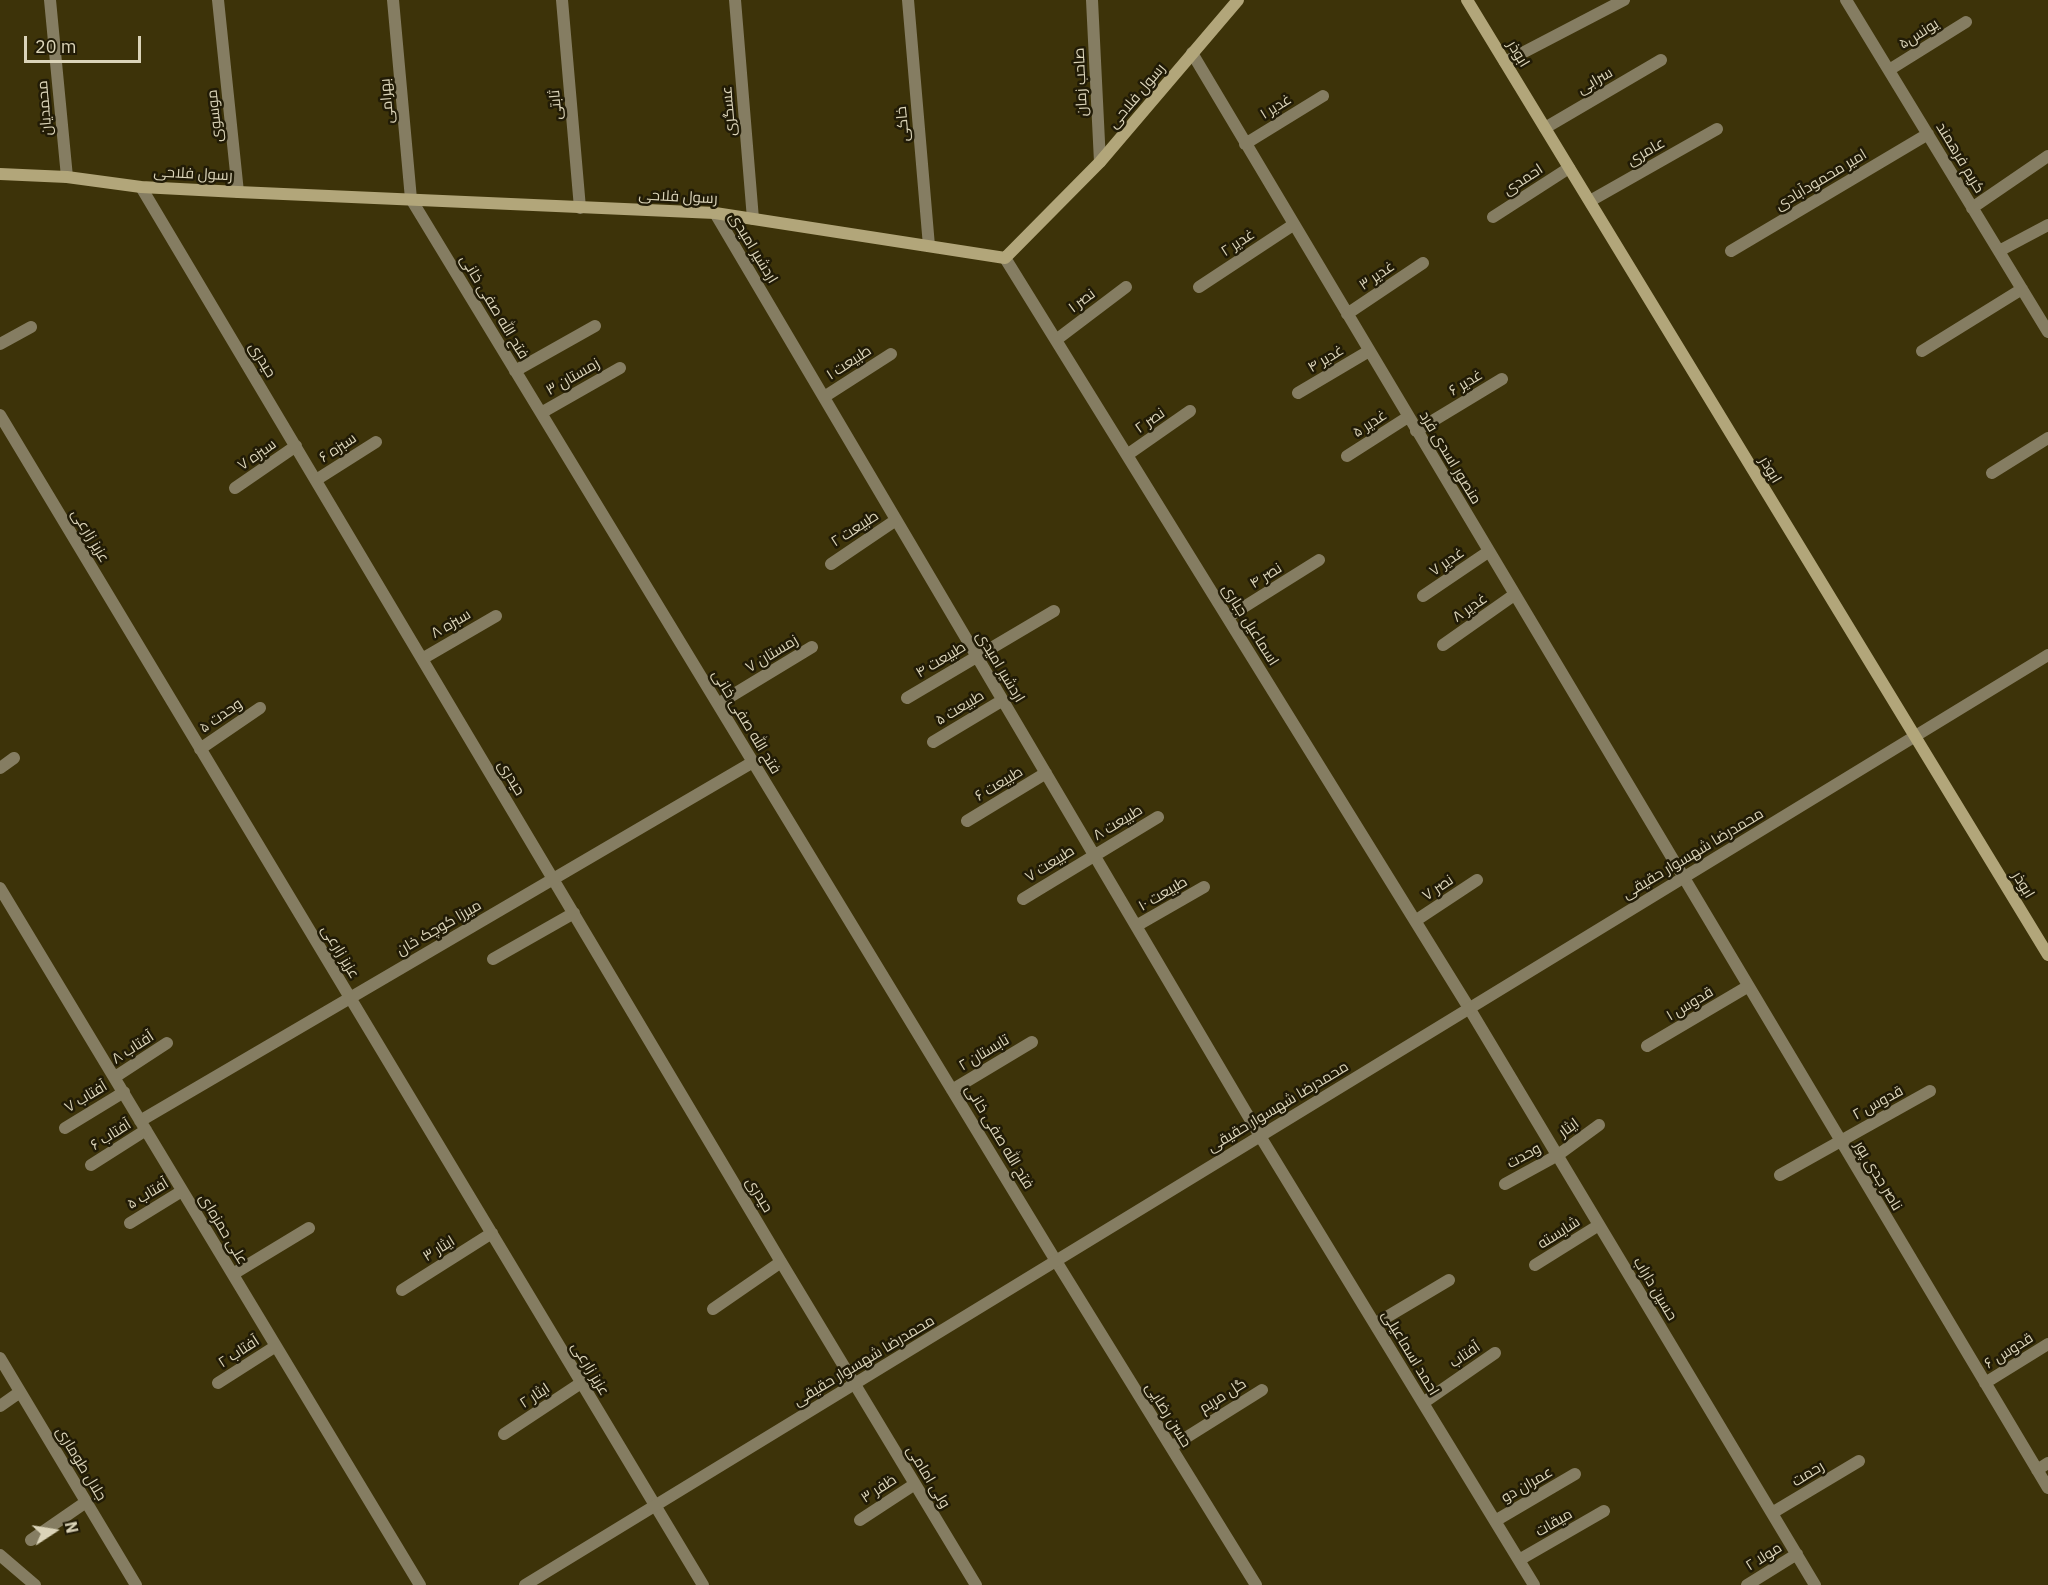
<!DOCTYPE html>
<html>
<head>
<meta charset="utf-8">
<style>
	body { margin:0 }
	#map { position:relative; width:2048px; height:1585px; overflow:hidden; background:#3d3309; font-family:"IBM Plex Sans",sans-serif }
	canvas { display:block }
	.north { position:absolute; left:24px; top:1501px; width:60px; height:60px; -webkit-text-stroke:4px #211b06; paint-order:stroke; rotate:78deg; font-size:16px; font-weight:700; line-height:24px; text-align:center; color:#dbd4b9 }
	.north::after { content:''; display:block; margin:auto; width:21px; height:27px; background:#dbd4b9; clip-path:polygon(50% 0,100% 100%,50% 72%,0 100%) }
	.scale { position:absolute; left:24px; top:36px; width:117px; height:27px; box-sizing:border-box; border:3px solid #dbd4b9; border-top:0; padding-left:8px; font-size:18px; line-height:21px; white-space:nowrap; color:#dbd4b9; -webkit-text-stroke:4px #211b06; paint-order:stroke }
</style>
</head>
<body>
<div id="map">
<canvas width="2048" height="1585"></canvas>
<div class="north">N</div>
<div class="scale">20 m</div>
</div>
<script>
const context = document.querySelector('canvas').getContext('2d');
context.lineJoin = 'round';
function trace(path, color, width, dash) { context.strokeStyle = color; context.lineWidth = width; context.lineCap = dash ? 'butt' : 'round'; context.setLineDash(dash || []); context.stroke(path); }
function drawText(font, color, halo, rows, align = 'center') {
  context.font = font + ' "IBM Plex Sans",Cairo,sans-serif'; context.lineWidth = 5; context.setLineDash([]); context.textBaseline = 'middle'; context.strokeStyle = halo; context.fillStyle = color; for (const [text, x, y, turn = 0] of rows) {
    context.save(); context.translate(x, y); context.rotate((+turn || 0) * Math.PI / 180); context.textAlign = isNaN(turn) ? turn : align; if (halo) context.strokeText(text, 0, 0); context.fillText(text, 0, 0); context.restore();
  }
}
const minor = new Path2D(`
	M50,0L67,177
	M218,0L238,192
	M393,0L411,199L1056,1261L1256,1585
	M562,0L580,208
	M735,0L753,219
	M908,0L929,246
	M1092,0L1100,162
	M1846,0L2048,332
	M1192,53L2048,1488
	M1505,62L1624,0
	M1889,70L1966,22
	M1545,128L1661,60
	M1245,144L1323,96
	M141,187L781,1262L976,1585
	M1590,201L1717,129
	M1972,208L2048,156
	M715,213L1260,1136L1534,1585
	M1493,217L1569,168
	M1731,251L1928,134
	M1999,251L2048,225
	M1005,258L1469,1008L1815,1585
	M1199,287L1293,225
	M1347,314L1423,263
	M1056,340L1126,287
	M0,344L31,327
	M1922,351L2022,289
	M515,371L595,326
	M1298,393L1369,351
	M824,397L891,354
	M541,413L620,368
	M0,415L703,1585
	M1416,431L1502,379
	M1127,455L1190,411
	M1347,456L1408,417
	M1992,473L2048,438
	M316,480L376,442
	M235,488L296,446
	M831,564L896,520
	M1423,596L1488,552
	M1228,617L1319,560
	M1443,645L1514,595
	M422,659L496,616
	M907,698L1054,611
	M718,704L812,647
	M933,742L1003,700
	M200,749L260,708
	M0,768L14,758
	M967,821L1046,773
	M0,888L420,1585
	M1023,899L1158,817
	M1415,921L1477,880
	M1136,926L1204,887
	M493,959L574,913
	M1647,1046L1747,987
	M115,1077L167,1043
	M952,1090L1032,1042
	M140,1121L753,762
	M65,1128L124,1092
	M91,1165L146,1130
	M1780,1175L1930,1091
	M1505,1184L1558,1155L1599,1125
	M130,1223L182,1191
	M1535,1265L1599,1225
	M233,1274L309,1228
	M402,1290L492,1233
	M713,1309L781,1262
	M1375,1324L1449,1280
	M0,1358L136,1585
	M218,1383L276,1346
	M1985,1383L2048,1344
	M1423,1403L1495,1353
	M0,1406L20,1392
	M504,1434L581,1383
	M1171,1447L1262,1390
	M2037,1470L2048,1463
	M1772,1513L1859,1461
	M860,1520L915,1484
	M1495,1521L1575,1474
	M31,1540L86,1502
	M1519,1560L1604,1511
	M1747,1585L1797,1554`);
const tertiary = new Path2D(`
	M0,1555L35,1585
	M525,1585L2048,655`);
const secondary = new Path2D(`
	M1467,0L2048,955
	M0,174L67,177L141,187L238,192L715,213L1005,258L1100,162L1238,0`);
const streetNames = [
	["یونس۵",1919,34,-32],
	["ابوذر",1518,54,59],
	["سرابی",1595,81,-30],
	["صاحب زمان",1081,82,-93],
	["رسول فلاحی",1137,96,-50],
	["بهرامی",387,101,-95],
	["ثابتی",556,105,-95],
	["غدیر ۱",1276,107,-32],
	["محمدیان",45,108,-95],
	["عسگری",729,111,-95],
	["موسوی",215,116,-96],
	["خاکی",903,124,-95],
	["عامری",1646,152,-30],
	["کریم فرهمند",1960,158,59],
	["رسول فلاحی",193,174,3],
	["احمدی",1523,180,-33],
	["امیر محمودآبادی",1821,180,-31],
	["رسول فلاحی",678,197,3],
	["غدیر ۲",1238,243,-33],
	["اردشیر امیدی",753,248,59],
	["غدیر ۳",1377,276,-34],
	["نصر ۱",1082,301,-37],
	["فتح الله صفی خانی",494,307,59],
	["غدیر ۴",1326,359,-31],
	["حیدری",262,360,59],
	["طبیعت ۱",849,363,-33],
	["زمستان ۳",573,377,-30],
	["غدیر ۶",1466,383,-31],
	["نصر ۲",1150,421,-35],
	["غدیر ۵",1370,424,-33],
	["سبزه ۶",338,448,-33],
	["سبزه ۷",257,455,-35],
	["منصور اسدی فرد",1450,458,59],
	["ابوذر",1770,470,59],
	["طبیعت ۲",855,529,-33],
	["عزیز زارعی",90,536,59],
	["غدیر ۷",1447,562,-35],
	["نصر ۴",1266,576,-32],
	["غدیر ۸",1470,608,-35],
	["سبزه ۸",451,624,-30],
	["اسماعیل جباری",1250,625,58],
	["زمستان ۷",772,654,-31],
	["طبیعت ۴",941,660,-31],
	["اردشیر امیدی",1000,667,59],
	["طبیعت ۵",960,708,-31],
	["وحدت ۵",221,716,-35],
	["فتح الله صفی خانی",746,722,59],
	["حیدری",511,778,59],
	["طبیعت ۶",999,784,-31],
	["طبیعت ۸",1118,823,-31],
	["محمدرضا شهسوار حقیقی",1693,854,-31],
	["طبیعت ۷",1050,864,-32],
	["ابوذر",2023,885,59],
	["نصر ۷",1438,888,-34],
	["طبیعت ۱۰",1163,894,-30],
	["میرزا کوچک خان",439,928,-30],
	["عزیز زارعی",340,952,59],
	["قدوس ۱",1690,1004,-31],
	["آفتاب ۸",133,1048,-33],
	["تابستان ۲",984,1053,-31],
	["آفتاب ۷",86,1097,-31],
	["قدوس ۲",1878,1103,-29],
	["محمدرضا شهسوار حقیقی",1278,1107,-31],
	["ایثار",1569,1128,-36],
	["آفتاب ۶",111,1135,-32],
	["فتح الله صفی خانی",999,1137,59],
	["وحدت",1524,1156,-29],
	["ناصر جدی پور",1878,1176,59],
	["آفتاب ۵",148,1194,-31],
	["حیدری",759,1195,59],
	["علی حمزه‌ای",223,1229,59],
	["شایسته",1559,1233,-32],
	["ایثار ۳",439,1249,-32],
	["حسین داراب",1655,1289,59],
	["قدوس ۶",2009,1351,-32],
	["آفتاب ۲",239,1352,-33],
	["احمد اسماعیلی",1410,1353,59],
	["آفتاب",1465,1355,-34],
	["محمدرضا شهسوار حقیقی",864,1361,-31],
	["عزیز زارعی",590,1369,59],
	["ایثار ۲",535,1396,-33],
	["گل مریم",1223,1396,-32],
	["حسن رضایی",1168,1415,58],
	["جلال طوماری",81,1464,59],
	["رحمت",1808,1474,-31],
	["ولی امامی",928,1477,59],
	["عمران دو",1527,1485,-30],
	["ظفر ۳",879,1489,-33],
	["میقات",1554,1523,-30],
	["مولا ۲",1764,1557,-32]
];
trace(minor, '#857d62', 12);
trace(tertiary, '#857d62', 12);
trace(secondary, '#b2a67a', 12);
drawText('15px', '#dbd4b9', '#211b06', streetNames);
</script>
</body>
</html>
